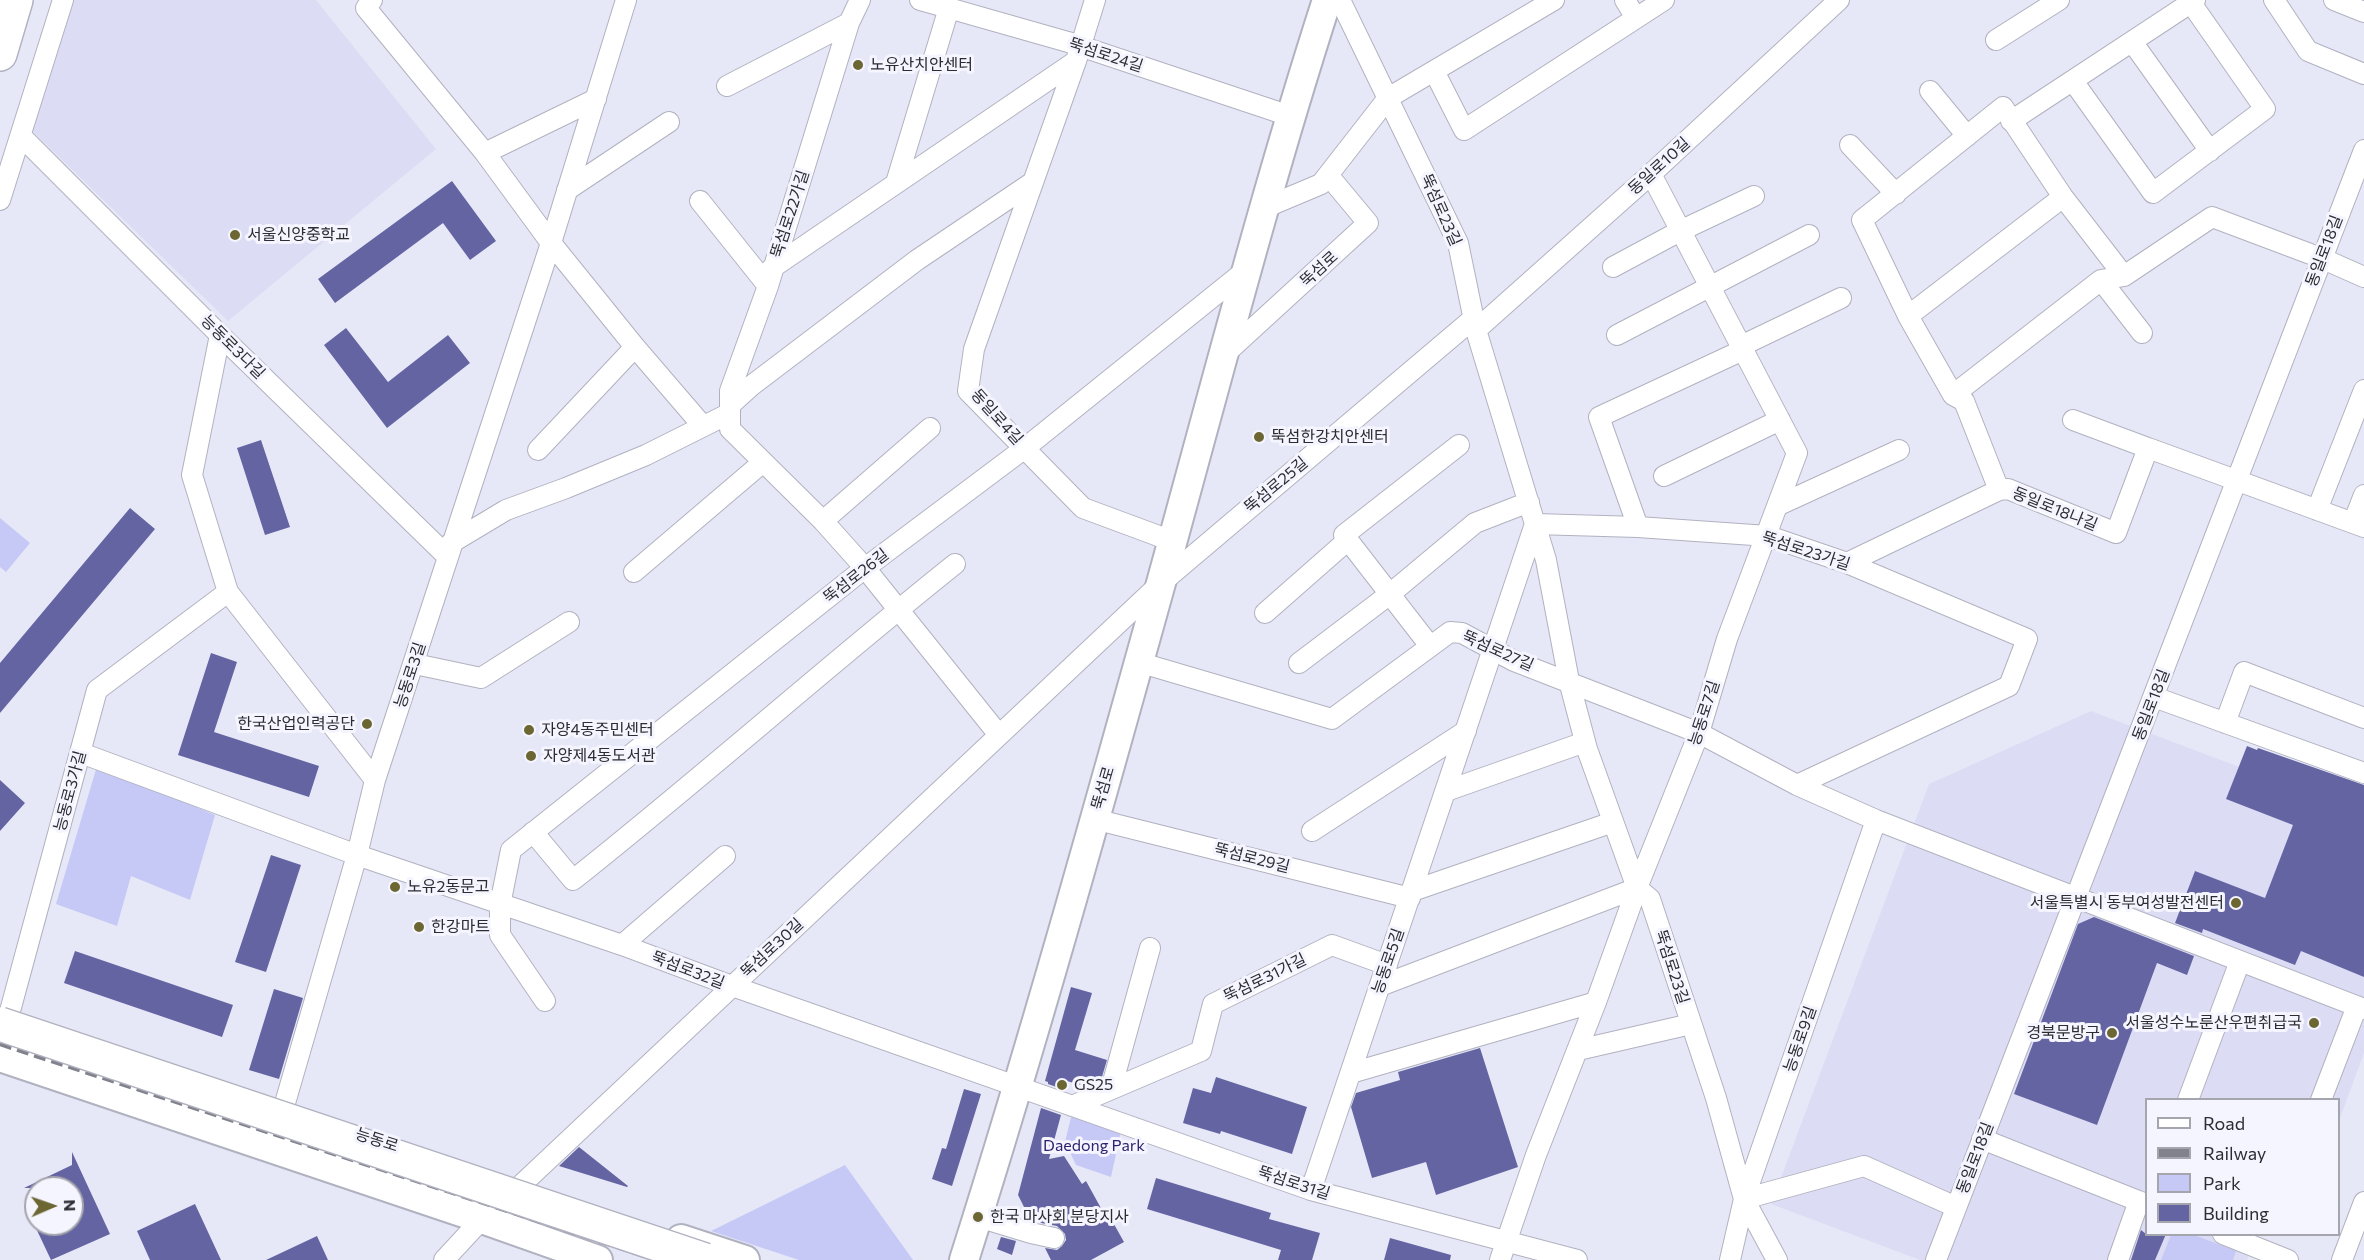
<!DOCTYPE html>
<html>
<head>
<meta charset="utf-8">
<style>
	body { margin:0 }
	#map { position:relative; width:2364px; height:1260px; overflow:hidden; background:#e7e8f7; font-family:Commissioner,sans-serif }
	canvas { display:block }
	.legend { position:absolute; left:2145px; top:1098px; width:195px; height:138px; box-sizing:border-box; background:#f5f5ff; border:2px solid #a5a5ad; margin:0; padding:8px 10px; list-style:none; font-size:18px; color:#2c2c32 }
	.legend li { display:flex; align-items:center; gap:12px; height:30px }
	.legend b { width:30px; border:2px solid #a5a5ad }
	.north { position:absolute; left:24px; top:1176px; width:60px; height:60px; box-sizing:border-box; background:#f5f5ff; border:2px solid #a5a5ad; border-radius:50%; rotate:88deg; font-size:16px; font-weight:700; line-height:24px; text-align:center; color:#2c2c32 }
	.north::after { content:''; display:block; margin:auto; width:21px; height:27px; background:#6c6633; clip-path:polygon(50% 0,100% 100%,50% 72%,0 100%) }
</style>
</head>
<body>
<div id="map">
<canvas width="2364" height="1260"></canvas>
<ul class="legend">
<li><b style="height:8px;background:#fff"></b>Road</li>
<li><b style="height:8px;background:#81828c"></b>Railway</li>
<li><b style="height:16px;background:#c6c8f6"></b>Park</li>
<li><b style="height:16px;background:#6564a3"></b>Building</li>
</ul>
<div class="north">N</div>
</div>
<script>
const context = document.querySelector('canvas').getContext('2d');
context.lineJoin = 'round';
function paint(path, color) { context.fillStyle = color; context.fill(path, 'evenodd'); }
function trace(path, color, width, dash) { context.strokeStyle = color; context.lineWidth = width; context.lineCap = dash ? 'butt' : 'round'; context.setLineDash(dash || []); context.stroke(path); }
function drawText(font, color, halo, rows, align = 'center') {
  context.font = font + ' Commissioner,"Noto Sans KR",sans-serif'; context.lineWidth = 6; context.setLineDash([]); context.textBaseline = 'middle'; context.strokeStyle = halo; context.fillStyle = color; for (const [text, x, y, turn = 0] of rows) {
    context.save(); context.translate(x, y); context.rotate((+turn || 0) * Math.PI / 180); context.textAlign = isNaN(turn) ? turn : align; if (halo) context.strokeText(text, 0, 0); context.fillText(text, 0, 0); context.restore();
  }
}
const built = new Path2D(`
	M60,0H316L436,149L228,321L26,125Z
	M2091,711L2364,814V1053L2339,1121L2338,1100H2146V1234L2257,1235L2247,1260H1920L1771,1204L1929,784Z`);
const green = new Path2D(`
	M0,518L30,543L6,572L0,567Z
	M97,766L215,815L190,900L131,876L117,926L56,904Z
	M1072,1113L1121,1131L1111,1177L1076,1165L1065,1142Z
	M845,1165L913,1260H799L711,1231Z
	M2171,1235H2194L2236,1251L2233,1260H2161Z`);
const building = new Path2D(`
	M452,181L496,241L470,260L443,223L335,303L318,279Z
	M346,328L388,382L448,335L470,363L387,428L324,345Z
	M261,440L290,527L265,535L237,448Z
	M130,508L155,529L0,713V663Z
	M211,653L237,662L214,732L319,766L309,797L178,755Z
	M2247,746L2257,750L2258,748L2364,785V977L2301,951L2295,965L2203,929L2202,933L2175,923L2195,871L2265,898L2293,825L2226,799Z
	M0,780L25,803L0,831Z
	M271,855L301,865L266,972L235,962Z
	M2094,917L2194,956L2187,975L2157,963L2097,1125L2014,1094L2078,924Z
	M75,951L233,1005L222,1037L64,983Z
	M1071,987L1092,993L1075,1050L1107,1060L1101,1080L1096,1078L1094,1084L1087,1087L1067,1081L1065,1090L1048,1084V1082L1045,1081Z
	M274,989L303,998L279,1079L249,1070Z
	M1480,1048L1518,1167L1436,1195L1426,1162L1372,1178L1351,1107L1356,1093L1400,1080L1398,1072Z
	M1216,1077L1307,1107L1292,1154L1221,1131L1220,1134L1183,1123L1193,1088L1211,1093Z
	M964,1089L981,1094L952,1186L932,1179L942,1148L946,1149Z
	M1041,1108L1061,1115L1049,1159L1064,1156L1082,1184L1086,1181L1107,1219L1110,1217L1124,1242L1091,1260H1051L1045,1248L1057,1250L1062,1246L1066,1240L1065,1234L1057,1226L1031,1221L1018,1195Z
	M579,1147L628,1186L627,1187L559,1166Z
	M72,1152L110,1234L51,1260L34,1224H72V1188H24L72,1165Z
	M1156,1178L1271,1213L1269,1219L1320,1233L1312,1260H1278L1281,1250L1147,1209Z
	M195,1204L221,1260H150L137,1231Z
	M2141,1230L2146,1234H2166L2155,1260H2131Z
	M317,1236L328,1260H266Z
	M1001,1237L1016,1241L1012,1255L997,1249Z
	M1390,1238L1451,1255L1450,1260H1384Z`);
const street = new Path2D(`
	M372,0L366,8L485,153L551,243L635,347L702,425
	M860,0L849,23L768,286L730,391V429L823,521L865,568L999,735
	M920,0L1068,42L1290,116
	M1095,0L1076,61L974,349L968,391L1083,508L1172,541
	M1340,0L1458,243L1476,330L1546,560L1569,681L1587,749L1637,888L1650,899L1716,1098L1744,1199L1777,1260
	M1625,0L1636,18
	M2274,0L2308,51L2364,74
	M2334,0L2364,12
	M1996,40L2059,0
	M2133,43L2210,151
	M1434,71L1464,130L1664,0
	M2073,81L2153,193L2265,109L2191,3
	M727,86L849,23
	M1930,91L1967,136
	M2011,121L2195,0
	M21,136L220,335L447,556
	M1850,145L1896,194
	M485,153L596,99
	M896,183L949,8
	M567,190L669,122
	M0,200L63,0
	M700,201L768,286
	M1264,208L1321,184L1388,98L1554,0
	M1613,267L1680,231L1754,196
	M772,268L1076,61
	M2101,280L2142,333
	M1908,316L2063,197
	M1476,330L1651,174L1839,0
	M1617,335L1809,235
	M1741,346L1841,298
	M1224,355L1368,223L1328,175
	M1953,395L1908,316L1862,220L2003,107L2063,197L2124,276
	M730,405L751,386L917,260L1033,182
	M2073,420L2148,448
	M538,450L635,347
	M1664,476L1780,420
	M1999,490L1964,401L1953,395L2101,280L2124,276L2212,217L2321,258L2364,277
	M1779,505L1899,450
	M2317,510L2364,390
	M823,521L930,428
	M2353,523L2364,495
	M1638,527L1599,417L1743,350
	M451,543L506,510L566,488L646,455L730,413
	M1847,563L1999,490L2008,489L2116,533L2148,448L2364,527
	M634,572L762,463
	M228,592L375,780
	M1265,613L1348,540
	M1430,646L1344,535L1459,445
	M1138,662L1332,719L1450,632L1462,633L1514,661L1699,733L1797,785L1876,820L2364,1009
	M1299,663L1390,594L1475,523L1529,502
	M415,664L481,678L569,622
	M2154,697L2364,773
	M2225,723L2244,672L2364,718
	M81,753L357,855L622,945L732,986L1311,1190L1577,1260
	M1446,791L1585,742
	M1094,819L1410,898
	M1312,831L1466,731
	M533,832L573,880C703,777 826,667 955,564
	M1412,891L1613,822
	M622,945L725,856
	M1380,986L1637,888
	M545,1001L500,935V905L511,850L865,568L1025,448L1246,270
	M0,1048L97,690L228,592L192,475L220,335
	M1578,1050L1691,1024
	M1351,1073L1596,1002
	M1111,1089L1150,948
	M2188,1100L2240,961
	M2321,1100L2357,1006
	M1072,1106L1201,1051L1213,1004L1332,945L1387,965
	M283,1110L357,855L375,780L551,243L626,0
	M1982,1139L2146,1204
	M520,1186L1161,583L1474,318
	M1311,1190L1535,524L1638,527L1768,536L1847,563L2027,639L2009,686L1797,785
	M1744,1199L1864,1166L1956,1207
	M978,1217L1031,1233L1054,1238
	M2223,1234L2288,1260
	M444,1260L482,1219
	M1500,1260L1536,1155L1596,1002L1637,888L1699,733L1727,639L1797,453L1651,174
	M1730,1260L1744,1199L1876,820
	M1936,1260L2364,150
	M2118,1260L2139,1201
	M2342,1260L2364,1202`);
const secondary = new Path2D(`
	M0,1057L482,1219L598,1260
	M681,1239L745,1260
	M964,1260C1035,1036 1098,809 1161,583C1215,388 1265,192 1327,0`);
const highway = new Path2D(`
	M0,54L16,0`);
const rail = new Path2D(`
	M0,1032L693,1260
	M0,1044L657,1260`);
const highwayBridge = new Path2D(`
	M0,1024L705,1260`);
const markers = [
	[858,65,6,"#6c6633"],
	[235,235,6,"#6c6633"],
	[1259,437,6,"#6c6633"],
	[367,724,6,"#6c6633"],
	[529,730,6,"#6c6633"],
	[531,756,6,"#6c6633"],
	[395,887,6,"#6c6633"],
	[2236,903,6,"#6c6633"],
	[419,927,6,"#6c6633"],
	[2314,1023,6,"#6c6633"],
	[2112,1033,6,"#6c6633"],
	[1062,1085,6,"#6c6633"],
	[978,1217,6,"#6c6633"]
];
const streetNames = [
	["뚝섬로24길",1106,55,18],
	["동일로10길",1659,166,-42],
	["뚝섬로23길",1441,210,66],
	["뚝섬로22가길",790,214,-72],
	["동일로18길",2324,251,-69],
	["뚝섬로",1319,269,-42],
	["능동로3다길",233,347,45],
	["동일로4길",997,417,48],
	["뚝섬로25길",1276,485,-40],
	["동일로18나길",2055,509,22],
	["뚝섬로23가길",1806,551,18],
	["뚝섬로26길",856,576,-38],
	["뚝섬로27길",1498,651,24],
	["능동로3길",410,675,-72],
	["동일로18길",2151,705,-69],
	["능동로7길",1704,713,-72],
	["뚝섬로",1103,788,-74],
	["능동로3가길",70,791,-75],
	["뚝섬로29길",1252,858,14],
	["뚝섬로30길",772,948,-43],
	["능동로5길",1388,961,-71],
	["뚝섬로23길",1672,967,72],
	["뚝섬로32길",688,970,21],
	["뚝섬로31가길",1265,978,-26],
	["능동로9길",1800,1039,-71],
	["능동로",377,1140,18],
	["동일로18길",1975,1158,-69],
	["뚝섬로31길",1294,1183,18]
];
const poiNames = [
	["노유산치안센터",870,65],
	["서울신양중학교",247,235],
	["뚝섬한강치안센터",1271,437],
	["한국산업인력공단",355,724,"right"],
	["자양4동주민센터",541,730],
	["자양제4동도서관",543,756],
	["노유2동문고",407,887],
	["서울특별시 동부여성발전센터",2224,903,"right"],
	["한강마트",431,927],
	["서울성수노룬산우편취급국",2302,1023,"right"],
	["경북문방구",2100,1033,"right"],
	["GS25",1074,1085],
	["한국 마사회 분당지사",990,1217]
];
const parkNames = [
	["Daedong Park",1094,1146]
];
paint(built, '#dcddf4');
paint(green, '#c6c8f6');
paint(building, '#6564a3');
trace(street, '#b1b2c0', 22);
trace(secondary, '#b1b2c0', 32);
trace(highway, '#b1b2c0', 36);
trace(street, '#fff', 20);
trace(secondary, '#fff', 28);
trace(highway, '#fff', 33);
trace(rail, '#81828c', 4.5, [12, 6]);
trace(highwayBridge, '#b1b2c0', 36, []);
trace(highwayBridge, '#fff', 33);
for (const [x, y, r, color] of markers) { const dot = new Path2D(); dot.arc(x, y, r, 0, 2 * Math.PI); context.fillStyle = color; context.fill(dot); trace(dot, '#f5f5ff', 2); }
drawText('16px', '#2c2c32', '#f5f5ff', streetNames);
drawText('16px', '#2c2c32', '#f5f5ff', poiNames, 'left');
drawText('16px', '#2d226f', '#f5f5ff', parkNames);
</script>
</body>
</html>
